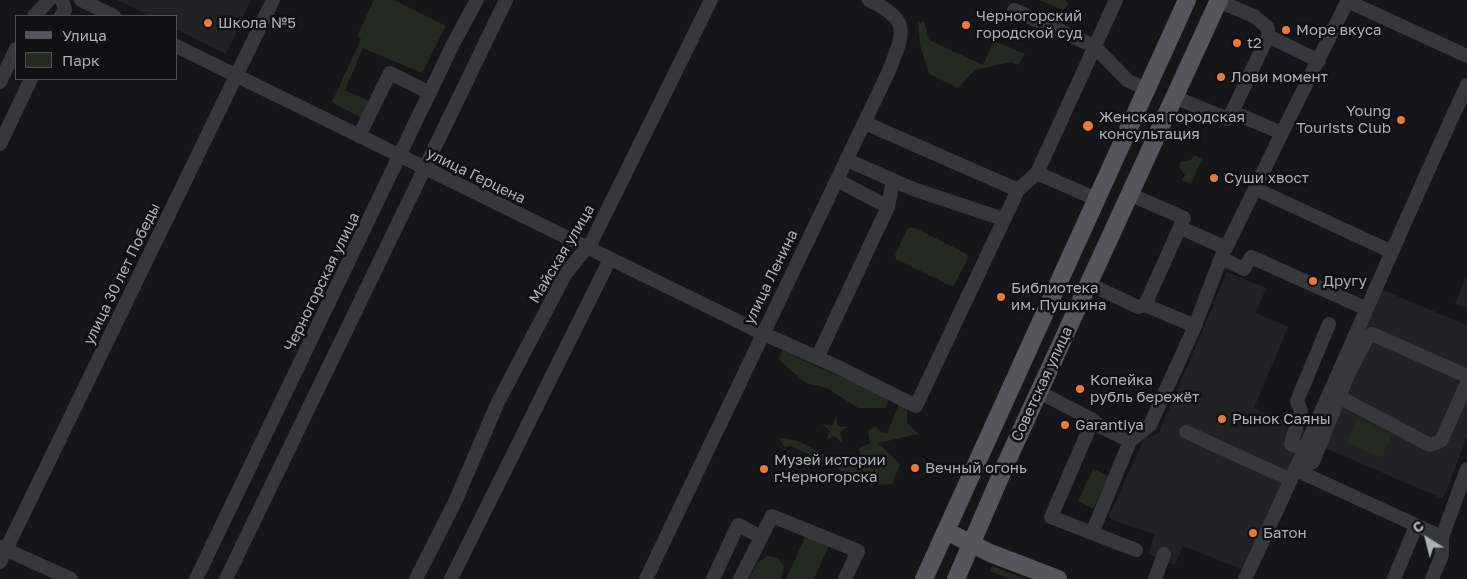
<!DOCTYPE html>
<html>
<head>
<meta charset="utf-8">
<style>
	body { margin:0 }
	#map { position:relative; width:1467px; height:579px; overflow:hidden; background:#151617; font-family:"Golos Text",sans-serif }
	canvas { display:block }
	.legend { position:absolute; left:15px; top:15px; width:162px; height:65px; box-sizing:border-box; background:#101112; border:1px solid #4d5154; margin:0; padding:6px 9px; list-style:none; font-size:15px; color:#a8b1b6 }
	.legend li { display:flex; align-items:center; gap:10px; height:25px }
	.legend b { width:25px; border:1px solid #4d5154 }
	.north { position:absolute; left:1402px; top:514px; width:50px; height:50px; -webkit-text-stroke:4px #101112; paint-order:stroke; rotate:324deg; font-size:14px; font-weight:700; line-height:20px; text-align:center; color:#a8b1b6 }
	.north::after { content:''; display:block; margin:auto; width:18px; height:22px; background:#a8b1b6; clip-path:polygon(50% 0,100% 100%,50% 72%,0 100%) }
</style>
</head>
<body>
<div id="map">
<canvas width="1467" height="579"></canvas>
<ul class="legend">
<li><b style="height:6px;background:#53575b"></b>Улица</li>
<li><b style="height:14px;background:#222a22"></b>Парк</li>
</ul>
<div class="north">С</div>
</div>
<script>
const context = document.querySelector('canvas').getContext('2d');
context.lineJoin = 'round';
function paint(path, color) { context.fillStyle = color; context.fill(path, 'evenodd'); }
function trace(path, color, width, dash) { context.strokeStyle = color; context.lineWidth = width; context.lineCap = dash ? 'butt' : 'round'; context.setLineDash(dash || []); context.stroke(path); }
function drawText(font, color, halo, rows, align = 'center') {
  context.font = font + ' "Golos Text",sans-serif'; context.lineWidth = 5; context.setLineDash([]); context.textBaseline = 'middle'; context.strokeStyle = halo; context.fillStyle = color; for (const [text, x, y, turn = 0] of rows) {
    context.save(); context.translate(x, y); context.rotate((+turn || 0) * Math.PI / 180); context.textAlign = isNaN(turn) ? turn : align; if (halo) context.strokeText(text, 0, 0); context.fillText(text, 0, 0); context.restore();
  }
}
const built = new Path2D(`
	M117,0H251L226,54L176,29V16H150Z
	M1227,272L1266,288L1256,313L1288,327L1254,408L1305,430L1244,570L1183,546L1175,565L1148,554L1155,535L1108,518L1144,439L1159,433Z
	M1467,275V308L1455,304Z
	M1380,289L1467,325V437L1443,499L1316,444Z`);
const green = new Path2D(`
	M374,0H394L446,26L422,73L363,48L345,90L369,101L361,118L332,102L361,39L357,36Z
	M1039,0H1066L1068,5L1063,10Z
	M924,21L929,40L983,65L994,41L1025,54L1019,65L1011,62L975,70L958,88L929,74L920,45L918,23Z
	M1194,155L1202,159L1191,184L1182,180L1185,175L1179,167L1181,162L1191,160Z
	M913,227L967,254L968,258L954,285L951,286L896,259L895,255L908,228Z
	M783,350L817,367L891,396L885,408H858L827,388L806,383L778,359Z
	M899,404L907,409V423L919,434L878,443L900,464L892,484L871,485L853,479L836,467L791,446L784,447L779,438C795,437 807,446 821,453C835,459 851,463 866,468L858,449L870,443L868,430L875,426L881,432L887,433Z
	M836,417L838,426L848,427L840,432L843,444L834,436L826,440L830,431L822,424L832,426Z
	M1357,418L1392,434L1382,458L1346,442Z
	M1093,469L1108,476L1093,509L1078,501Z
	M806,535L829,545L814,579H786Z
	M767,556L778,558L784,566L781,579H749L757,563Z
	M992,566L1025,579H1010L990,571Z`);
const minor = new Path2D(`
	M81,0L114,16
	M1218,1L1254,16L1268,28V36L1232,112
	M1347,1L1467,56
	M1014,10L1094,46L1127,80L1146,89
	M34,16L49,0
	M61,16L65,10L62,0
	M1268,36L1319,61
	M176,46L762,333L838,367L916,406L1018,190L1037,173L1116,0
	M0,82L16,49
	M1174,97L1228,119L1232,112L1282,133L1226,248L1181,228
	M865,123L1018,190
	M1282,133L1348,0
	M359,136L390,73L430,93
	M0,144L31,79
	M847,160L913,189L1003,219
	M1037,173L1096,199
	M837,180L888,207
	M1256,189L1390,251
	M1129,194L1184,218L1145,305
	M1221,258L1244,269L1251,257L1365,308
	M1089,284L1138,307L1145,305L1195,326L1150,425L1130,441L1101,427L1093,420
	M1195,326L1224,250
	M817,358L888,207L893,180
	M1039,392L1093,420L1051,517L1136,550
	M1339,397L1430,445L1441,441L1467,383
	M1186,432L1291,480
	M1305,450L1291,444L1301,411L1297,401L1329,324
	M1299,463L1308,465L1313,462L1348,375L1367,338L1372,334L1467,376
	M1296,470L1442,537
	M1092,533L1130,441
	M0,547L71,579
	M0,562L273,0
	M196,579L453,44L477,0
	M226,579L506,0
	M416,579L455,502L498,402L566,273L592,241L711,0
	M451,579L610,259
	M646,579L888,73C904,32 912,21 869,0
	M713,579L738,525L761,537
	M740,579L772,516L858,551L845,579
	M1155,579L1164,554
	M1245,579C1322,416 1391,249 1467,85
	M1394,579L1416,526
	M1432,579L1442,555V537L1467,469`);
const major = new Path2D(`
	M946,531L990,553L1058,579
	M924,579L1187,0
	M956,579L1008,459L1219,0`);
const markers = [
	[208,23,5,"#e87a3c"],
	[966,25,5,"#e87a3c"],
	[1286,30,5,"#e87a3c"],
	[1237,43,5,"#e87a3c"],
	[1221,77,5,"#e87a3c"],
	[1401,120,5,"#e87a3c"],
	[1088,126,6,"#e87a3c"],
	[1214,178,5,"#e87a3c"],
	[1313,281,5,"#e87a3c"],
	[1001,297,5,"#e87a3c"],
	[1080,389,5,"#e87a3c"],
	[1222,419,5,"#e87a3c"],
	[1065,425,5,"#e87a3c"],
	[915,468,5,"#e87a3c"],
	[764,469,5,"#e87a3c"],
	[1253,533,5,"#e87a3c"]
];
const poiNames = [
	["Черногорский",976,16],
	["городской суд",976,33],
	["Школа №5",218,23],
	["Море вкуса",1296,30],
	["t2",1247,43],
	["Лови момент",1231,77],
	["Young",1391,111,"right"],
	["Tourists Club",1391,128,"right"],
	["Женская городская",1099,117],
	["консультация",1099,134],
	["Суши хвост",1224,178],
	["Другу",1323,281],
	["Библиотека",1011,288],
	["им. Пушкина",1011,305],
	["Копейка",1090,380],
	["рубль бережёт",1090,397],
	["Рынок Саяны",1232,419],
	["Garantiya",1075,425],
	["Музей истории",774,460],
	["г.Черногорска",774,477],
	["Вечный огонь",925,468],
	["Батон",1263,533]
];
const streetNames = [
	["улица Герцена",476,176,26],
	["Майская улица",562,254,-59],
	["улица 30 лет Победы",122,274,-64],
	["улица Ленина",771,277,-64],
	["Черногорская улица",322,282,-64],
	["Советская улица",1042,384,-65]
];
paint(built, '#212224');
paint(green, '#222a22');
trace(minor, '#36393c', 14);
trace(major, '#53575b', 18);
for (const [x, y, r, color] of markers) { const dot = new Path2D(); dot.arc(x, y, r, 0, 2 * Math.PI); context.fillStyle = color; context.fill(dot); trace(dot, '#101112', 2); }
drawText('15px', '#a8b1b6', '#101112', poiNames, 'left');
drawText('15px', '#a8b1b6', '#101112', streetNames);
</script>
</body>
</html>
